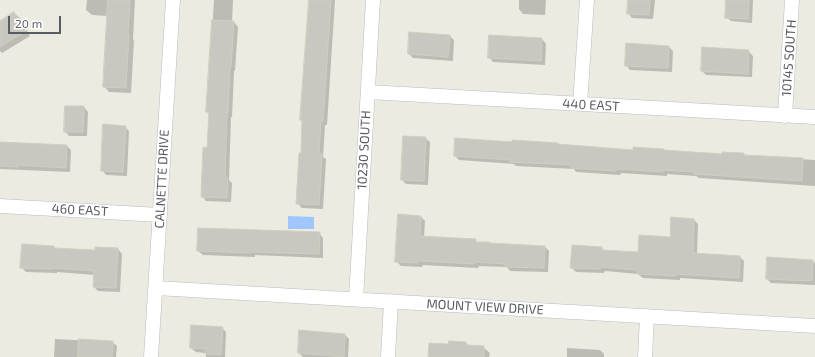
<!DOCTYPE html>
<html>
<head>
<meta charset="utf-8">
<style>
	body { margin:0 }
	#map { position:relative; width:815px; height:357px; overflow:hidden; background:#ecebe1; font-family:"Exo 2",sans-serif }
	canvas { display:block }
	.scale { position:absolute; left:8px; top:16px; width:53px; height:18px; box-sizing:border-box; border:2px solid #595c62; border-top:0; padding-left:5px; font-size:12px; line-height:14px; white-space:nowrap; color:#595c62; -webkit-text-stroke:3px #fff; paint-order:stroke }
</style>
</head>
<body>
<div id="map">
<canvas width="815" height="357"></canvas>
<div class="scale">20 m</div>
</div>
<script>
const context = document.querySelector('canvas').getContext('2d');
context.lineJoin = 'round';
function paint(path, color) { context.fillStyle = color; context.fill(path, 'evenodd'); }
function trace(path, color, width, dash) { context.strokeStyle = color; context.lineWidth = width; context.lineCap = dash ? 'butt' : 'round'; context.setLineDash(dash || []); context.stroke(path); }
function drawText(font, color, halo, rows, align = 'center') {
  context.font = font + ' "Exo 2",sans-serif'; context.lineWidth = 3; context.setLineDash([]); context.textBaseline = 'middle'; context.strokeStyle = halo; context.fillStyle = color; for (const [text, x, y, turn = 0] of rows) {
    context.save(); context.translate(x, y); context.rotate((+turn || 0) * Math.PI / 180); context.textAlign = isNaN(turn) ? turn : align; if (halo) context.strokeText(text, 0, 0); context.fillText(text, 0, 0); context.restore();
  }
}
const water = new Path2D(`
	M288,216L314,217V229H288Z`);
const shadow = new Path2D(`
	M87,0H135L133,39L134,41L131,93L109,92L104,86L108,16L92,15L86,10Z
	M214,0H233L232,22H234L238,27L235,71H234L232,117H231L229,180L232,183L231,202L206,201L202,196L208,149L210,114L207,112Z
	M310,0H335L327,125H325L323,157L326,159L323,209L302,208L297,203L302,154L303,122L301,120Z
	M519,0H546L545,15L523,14L519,9Z
	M629,0H655L653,19L632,18L628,13Z
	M727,0H753L752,23L731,21L726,17Z
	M14,13L19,17L30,36L2,53L0,51V22Z
	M450,36L454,40L453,61L413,58L409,54Z
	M542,39L546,44L545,65L493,62L489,57Z
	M669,47L673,51L672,72L630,70L626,65Z
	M748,51L753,56L752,77L706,75L702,71Z
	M84,107L88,112L87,136H69L65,131Z
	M125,127L129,131L127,176L106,175L102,170Z
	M425,138L430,142L428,185L406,184L402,180Z
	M0,143L67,146L71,150L70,172L0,169Z
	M512,143L558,144L559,145L634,151H665L723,155L744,154L746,156L815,160V186L699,178L696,176L667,174V176L621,173L620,175L576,172L574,169L516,166L514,164L459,160L455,156Z
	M421,217L425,221L424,237L475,240L478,243L545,247L549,251L548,272L510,271L507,267L479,266L478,268L423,265L422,267L401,266L396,261Z
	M694,220L698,224L697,255L740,257L744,261L743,282L680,278V280L643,278L638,274L605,271L604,273L576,272L571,267L602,248L605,251L639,253L671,238Z
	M319,233L323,238V258L255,255V257L203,255L198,251Z
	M54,247L55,249L96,251L118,249L122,254L120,292L98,291L94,287L95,275L57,272V273L26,272L21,267Z
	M813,261L815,263V285L771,283L767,279Z
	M222,328L226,332L225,357H206V353L196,352L191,348Z
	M345,335L349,339L348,357H303L299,353Z
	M55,339L112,342L117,346L116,357H54Z
	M466,343L470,347L484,348L490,353L489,357H429L449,345Z
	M567,348L600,350L604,354V357H567Z`);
const building = new Path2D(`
	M108,0H130L128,34H129L126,88L103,87Z
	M309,0H331L323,121H321L319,154H322L319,205L296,204L299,153H301L302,120H300Z
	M628,0H650L649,15L627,14Z
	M726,0H749L748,19L725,18Z
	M14,12L26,31L0,47V21Z
	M212,20L234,21L231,67H230L228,113H227L225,178H228L227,198L201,197L203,147L207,148L209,112H206Z
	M409,32L450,35L448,57L408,54Z
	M489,35L542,38L541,61L488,58Z
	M626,43L669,46L668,68L625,66Z
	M702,47L749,50L748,74L701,71Z
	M65,106H84L83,132H64Z
	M103,124L126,126L123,172L101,171Z
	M403,136L426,137L424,181L401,180Z
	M455,138L512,142V140L558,143V144L633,150V147L664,149V150L722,154V152L744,153V155L803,158L802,181L694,174V172L663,170V172L617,169L616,171L571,168V165L510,162L511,160L454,156Z
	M0,142L67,145L66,168L18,165V167L0,166Z
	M398,214L421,216L420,236L476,239V242H489V243L545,246L544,268L505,267V264L475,262L474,264L419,261L418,263L395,262Z
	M671,217L694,219L693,253L740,256L739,278L676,274V276L637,274V270L601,267L600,269L570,268L572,245L602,247V250L638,252L639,235L670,237Z
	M198,228L320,232L319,254L251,252V253L197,251Z
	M22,244L54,246V248L95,250V247L118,248L116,288L93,287L94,271L53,268V269L20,268Z
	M767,257L813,260L812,281L766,279Z
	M191,325L223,327L221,355L205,354L206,349L190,348Z
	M299,330L345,334L344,357L298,353Z
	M79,339L113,341L112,357H78Z
	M449,341L466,342V345L484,346V357H428L429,343L448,344Z`);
const street = new Path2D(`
	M368,92L815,117
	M580,104L587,0
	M785,116L792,0
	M0,206L160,215
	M156,288L815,326
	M356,299L373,0
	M151,357L173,0
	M388,357L391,301
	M645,357L647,316`);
const streetNames = [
	["10145 SOUTH",789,58,-86],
	["440 EAST",591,105,3],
	["10230 SOUTH",364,150,-87],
	["CALNETTE DRIVE",162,179,-87],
	["460 EAST",80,210,3],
	["MOUNT VIEW DRIVE",485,307,3]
];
paint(water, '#9fc7fe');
paint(shadow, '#0003');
paint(building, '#c9c8c0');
trace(building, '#d1cebf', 1);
trace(street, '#b9bac0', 15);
trace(street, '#fff', 14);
drawText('13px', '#595c62', '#fff', streetNames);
</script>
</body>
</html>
